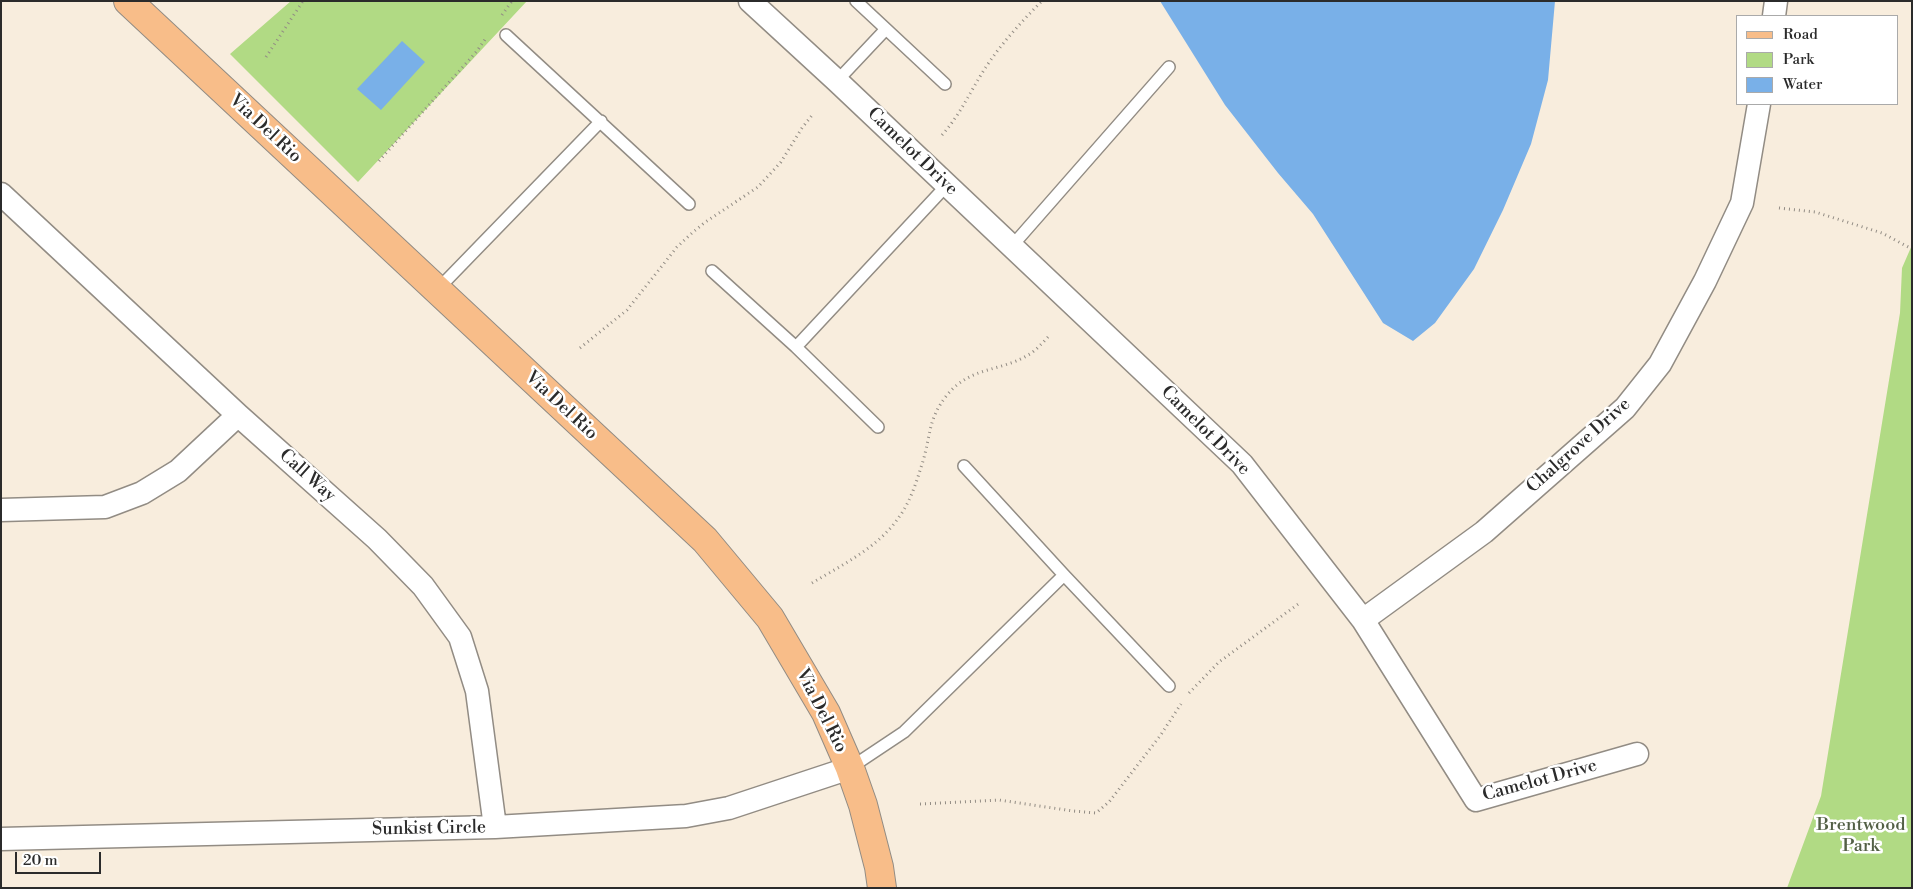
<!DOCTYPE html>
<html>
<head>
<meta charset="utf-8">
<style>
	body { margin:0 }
	#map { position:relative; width:1913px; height:889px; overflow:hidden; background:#f8eddd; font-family:"Libre Bodoni",serif }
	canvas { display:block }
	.frame { position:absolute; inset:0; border:2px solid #2b2b2b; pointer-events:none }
	.legend { position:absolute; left:1736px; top:15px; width:162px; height:90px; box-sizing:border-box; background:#fff; border:1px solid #aaa; margin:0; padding:6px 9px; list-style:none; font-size:15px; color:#2b2b2b }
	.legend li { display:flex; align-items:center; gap:10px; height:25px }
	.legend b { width:25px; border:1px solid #aaa }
	.scale { position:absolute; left:15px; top:852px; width:86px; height:22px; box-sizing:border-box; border:2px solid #2b2b2b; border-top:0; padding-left:6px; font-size:15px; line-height:18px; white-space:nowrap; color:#2b2b2b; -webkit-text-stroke:4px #fff; paint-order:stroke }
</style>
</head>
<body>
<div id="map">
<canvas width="1913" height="889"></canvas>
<div class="frame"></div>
<ul class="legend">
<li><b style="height:6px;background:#f8bd89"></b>Road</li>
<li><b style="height:14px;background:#b1da84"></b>Park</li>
<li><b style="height:14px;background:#79b0e8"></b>Water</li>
</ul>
<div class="scale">20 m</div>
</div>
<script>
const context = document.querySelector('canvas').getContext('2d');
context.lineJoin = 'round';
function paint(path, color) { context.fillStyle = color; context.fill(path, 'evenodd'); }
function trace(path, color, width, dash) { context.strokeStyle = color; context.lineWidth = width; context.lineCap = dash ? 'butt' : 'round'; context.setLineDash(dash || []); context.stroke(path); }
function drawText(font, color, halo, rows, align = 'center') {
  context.font = font + ' "Libre Bodoni",serif'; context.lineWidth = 5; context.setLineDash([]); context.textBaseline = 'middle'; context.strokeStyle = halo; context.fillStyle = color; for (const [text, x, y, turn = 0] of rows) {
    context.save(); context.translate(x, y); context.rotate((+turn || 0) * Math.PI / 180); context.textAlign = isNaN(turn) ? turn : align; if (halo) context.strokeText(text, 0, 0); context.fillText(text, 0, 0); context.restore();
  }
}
const green = new Path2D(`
	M291,1H527L358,182L230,54Z
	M1912,245V888H1787L1821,796L1900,313L1902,268Z`);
const water = new Path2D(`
	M1160,1H1555L1548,80L1531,144L1503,210L1474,269L1435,323L1413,341L1383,323L1313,214L1278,173L1225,105Z
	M402,41L425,62L381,110L357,89Z`);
const path = new Path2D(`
	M502,15L512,1
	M266,57L303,1
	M942,135C960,115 970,92 984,70C1000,45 1021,22 1042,1
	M379,161L477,51L486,38
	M1779,208L1815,212L1882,233L1912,249
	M580,348L627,310L677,247L692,233L704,223L758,187L781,162L802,128L813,114
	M812,583C842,565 879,547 899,517C911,501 917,480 923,461C931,434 928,419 947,395C971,366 1000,372 1028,355C1036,351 1043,342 1050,335
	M1189,693L1219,662L1301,602
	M920,804L999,800L1073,811L1096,813L1109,802L1160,736L1181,704`);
const service = new Path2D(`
	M856,1L945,84
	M506,35L689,204
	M837,81L886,29
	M1012,246L1169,67
	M712,271L796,347L878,427
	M437,290L601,121
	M796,347L947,185
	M964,466L1064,575L1169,686
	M850,768L904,732L1064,575`);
const minor = new Path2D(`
	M750,1L837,81L1242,464L1363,620L1476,800L1637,754
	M1774,16L1776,1
	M1,194L238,415L377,539L423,586L460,637L477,691L495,827
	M1,510L105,507L142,493L178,471L238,415
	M1363,620L1484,532L1625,408L1660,364L1705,281L1742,203L1759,104
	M1,839L495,827L686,816L729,808L850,768`);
const primary = new Path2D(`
	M128,1L705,540L770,618L826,713L850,768L863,805L879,867L882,888`);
const streetNames = [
	["Via Del Rio",265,129,43],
	["Camelot Drive",912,152,44],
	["Via Del Rio",561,406,43],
	["Camelot Drive",1205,431,45],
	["Chalgrove Drive",1579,446,-42],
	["Call Way",307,476,42],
	["Via Del Rio",821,711,63],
	["Camelot Drive",1540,781,-15],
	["Sunkist Circle",429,829,-1]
];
const parkNames = [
	["Brentwood",1861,826],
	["Park",1861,847]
];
paint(green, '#b1da84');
paint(water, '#79b0e8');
trace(service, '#928c84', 14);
trace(minor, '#928c84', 25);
trace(primary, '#928c84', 30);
trace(path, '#928c84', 3, [1, 4]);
trace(service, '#fff', 11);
trace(minor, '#fff', 22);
trace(primary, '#f8bd89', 28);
drawText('18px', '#2b2b2b', '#fff', streetNames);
drawText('18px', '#536046', '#fff', parkNames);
</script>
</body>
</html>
